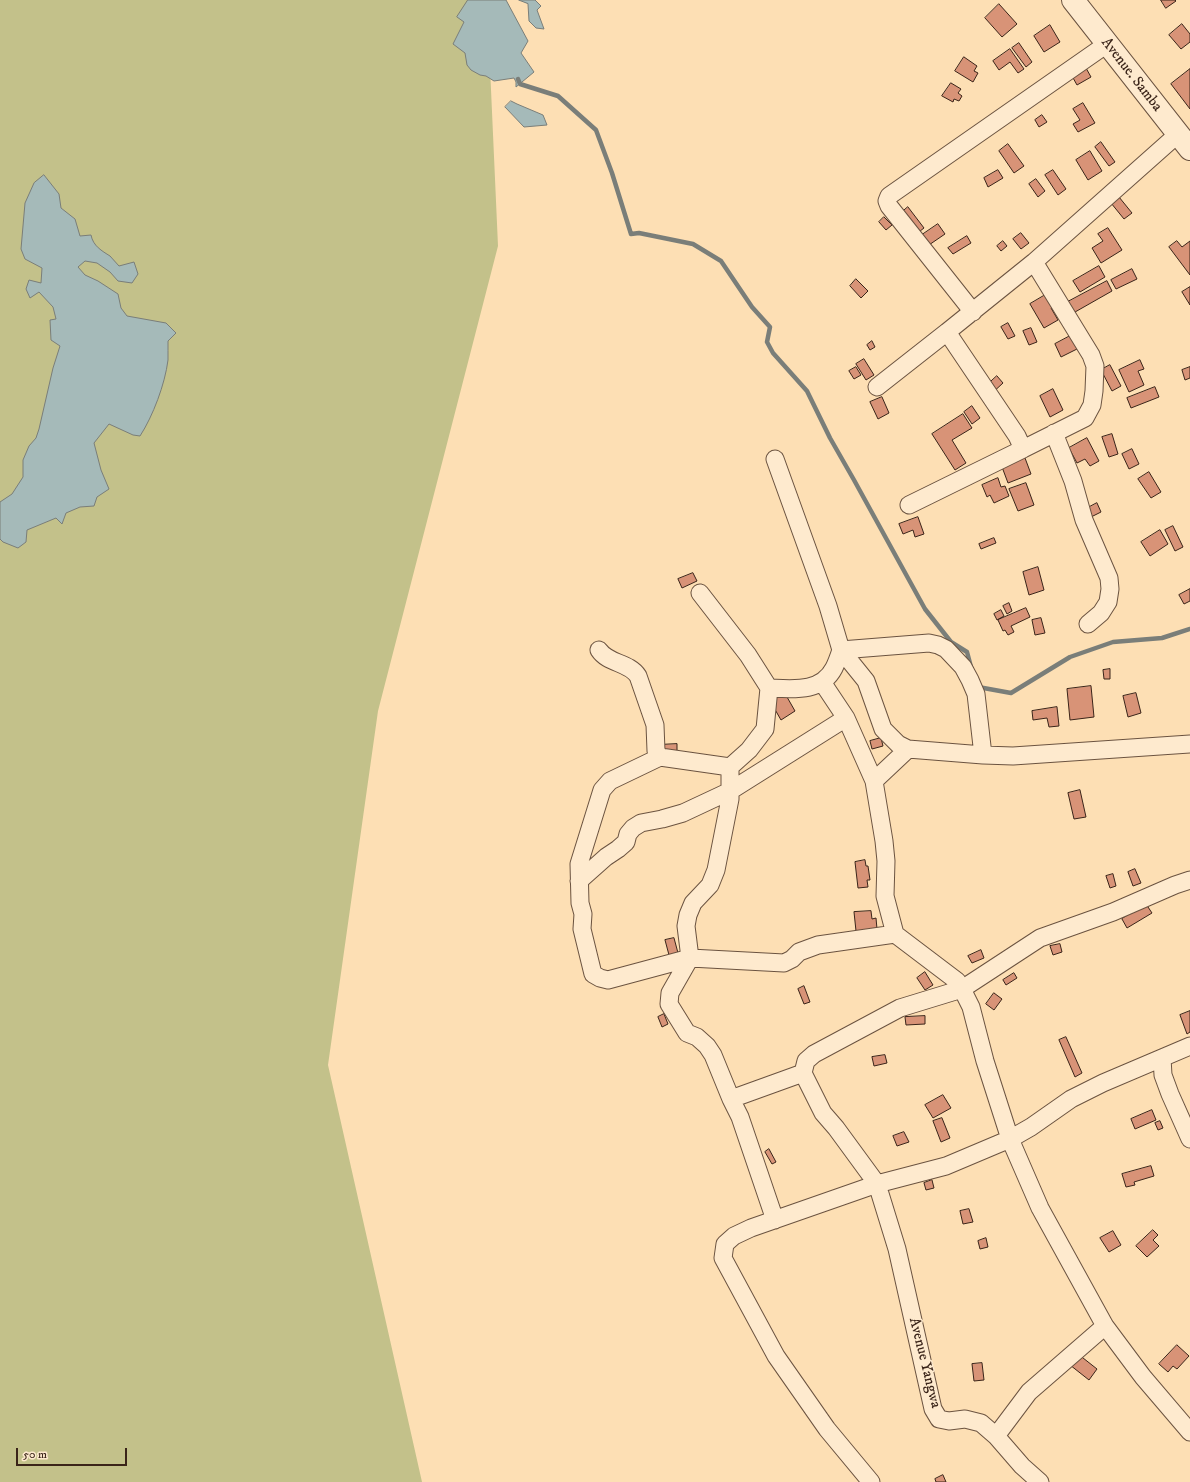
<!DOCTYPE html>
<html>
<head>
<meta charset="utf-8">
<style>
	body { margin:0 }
	#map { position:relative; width:1190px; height:1482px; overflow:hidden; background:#fddfb4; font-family:"IM FELL DW Pica",serif }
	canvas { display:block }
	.scale { position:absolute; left:16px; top:1448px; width:111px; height:18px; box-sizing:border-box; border:2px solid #3a2419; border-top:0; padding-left:5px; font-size:12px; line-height:14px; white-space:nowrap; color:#3a2419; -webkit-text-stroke:3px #feeace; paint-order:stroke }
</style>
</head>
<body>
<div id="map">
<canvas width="1190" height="1482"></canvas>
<div class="scale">50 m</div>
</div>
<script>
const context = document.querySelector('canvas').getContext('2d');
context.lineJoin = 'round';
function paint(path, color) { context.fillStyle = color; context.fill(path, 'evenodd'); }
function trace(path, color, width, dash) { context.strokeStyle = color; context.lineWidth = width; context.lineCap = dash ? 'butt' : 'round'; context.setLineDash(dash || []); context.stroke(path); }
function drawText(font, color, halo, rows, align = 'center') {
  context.font = font + ' "IM FELL DW Pica",serif'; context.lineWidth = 3; context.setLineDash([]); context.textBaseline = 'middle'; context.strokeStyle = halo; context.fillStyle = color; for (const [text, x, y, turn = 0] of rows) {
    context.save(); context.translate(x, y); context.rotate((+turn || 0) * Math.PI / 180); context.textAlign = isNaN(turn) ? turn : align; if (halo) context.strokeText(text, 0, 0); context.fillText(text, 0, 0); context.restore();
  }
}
const green = new Path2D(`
	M0,0H487L498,246L378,711L328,1065L422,1482H0Z`);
const water = new Path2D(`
	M468,0H506L528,41L521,53L534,72L516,87V82L514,78L494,81L486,76L480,75L471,70L467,65L465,53L453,44L464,22L457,17Z
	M519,0H535L541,6L537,10L544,29L536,28L529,21L528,4Z
	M511,101L517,104L543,115L547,125L524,127L505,107Z
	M44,175L59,194L61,208L75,219L80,236L91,235C93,246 102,251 110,256C113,259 116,263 119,266L134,262L138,274L132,283L118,281L110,272L97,263L85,261L78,267L85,275L98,281L118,294L121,308L127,316L166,323L176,333L168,341C168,347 168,354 168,360C165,384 153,416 140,436L133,435L109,424L94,443L101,470L109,489L97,497L94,506L80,507L66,513L62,524L56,518L27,530L26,542L18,548L3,542L0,539V502L12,494L23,477V460L29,446L36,438L39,429L53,368L60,346L51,340L50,320L56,319L53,307L39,292L30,298L26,289L29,280L41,283L42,268L25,259L21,249L25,203L34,183Z`);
const stream = new Path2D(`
	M518,79L520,84L558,96L596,130L612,173L631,234L639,233L693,244L721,261L752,307L770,327L767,342L773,353L807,391L830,438L854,480L925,609L951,642L967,652L971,667
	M978,687L1011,693L1070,657L1113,642L1162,638L1190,629`);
const building = new Path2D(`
	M1161,0H1175L1176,1L1166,8Z
	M999,4L1017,24L1002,37L985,18Z
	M1182,24L1190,34V42L1181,49L1169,35Z
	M1050,25L1060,42L1044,52L1034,36Z
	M1019,43L1032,62L1026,67L1012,48Z
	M1010,49L1024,69L1018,73L1010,62L999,70L993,61Z
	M964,57L977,66L974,71L978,73L973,82L955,71Z
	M1086,68L1091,77L1077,85L1072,76Z
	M1190,69V109L1171,84Z
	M951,83L961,89L958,93L962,96L959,101L954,99L953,102L942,96Z
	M1083,103L1095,123L1078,132L1073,124L1080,120L1073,109Z
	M1042,115L1047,122L1039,127L1035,120Z
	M1101,142L1115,162L1109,166L1095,147Z
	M1008,144L1024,166L1014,173L999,151Z
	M1090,151L1102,171L1088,180L1076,160Z
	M998,170L1003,178L988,187L984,178Z
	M1053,170L1066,189L1058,195L1045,175Z
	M1036,179L1045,191L1038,197L1029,184Z
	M1119,197L1132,213L1124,219L1111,203Z
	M908,207L924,228L915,235L900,214Z
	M884,217L892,225L886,230L879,222Z
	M938,224L945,234L926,247L919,237Z
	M1108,228L1122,250L1101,263L1092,248L1103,241L1098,234Z
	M1021,233L1029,243L1021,249L1013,239Z
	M967,236L971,243L953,254L948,248Z
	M1003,241L1007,246L1001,251L997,246Z
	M1177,241L1182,247L1190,241V275L1169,247Z
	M1099,266L1105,277L1080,292L1073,281Z
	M1132,269L1137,279L1116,289L1111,280Z
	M856,279L868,291L861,298L850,286Z
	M1107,281L1112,291L1068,316L1062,305Z
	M1190,287V305L1182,292Z
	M1047,294L1054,306L1051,308L1058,320L1044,328L1030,304Z
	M1008,323L1015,336L1008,339L1001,327Z
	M1031,328L1037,342L1029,345L1023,331Z
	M1072,335L1079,348L1061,357L1055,344Z
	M872,341L875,347L870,350L867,345Z
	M864,359L874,375L866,380L856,364Z
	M1140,360L1144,369L1138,371L1144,385L1129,392L1119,370Z
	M1110,365L1121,386L1112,391L1101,370Z
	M856,367L861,375L854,379L849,371Z
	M1190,367V378L1185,380L1182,370Z
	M997,376L1003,383L990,395L984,388Z
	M1155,387L1159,397L1131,408L1127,398Z
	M1053,389L1063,410L1050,417L1040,396Z
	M882,397L889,413L878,419L870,402Z
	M972,406L980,418L972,424L964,412Z
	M963,414L972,428L952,440L966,463L955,470L932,434Z
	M1112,434L1118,454L1109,457L1102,437Z
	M1087,438L1099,461L1090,466L1085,459L1077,463L1069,448Z
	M1132,449L1139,464L1129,469L1122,454Z
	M1025,458L1031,474L1008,483L1002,467Z
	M1149,472L1161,492L1151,498L1138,479Z
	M998,478L1001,487L1005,486L1009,496L994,503L990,495L987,497L982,485Z
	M1026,483L1034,505L1018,511L1009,489Z
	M1097,503L1101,512L1087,519L1082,511Z
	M918,517L924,534L915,537L913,530L903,534L899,524Z
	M1173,526L1183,547L1175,551L1165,530Z
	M1160,530L1168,544L1150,556L1141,542Z
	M994,538L996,543L981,549L979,544Z
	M1038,567L1044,590L1029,595L1023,572Z
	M693,573L697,581L682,588L678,579Z
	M1190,589V601L1184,604L1179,595Z
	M1009,603L1012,611L1007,614L1003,606Z
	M1026,608L1030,617L1011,626L1014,632L1008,635L1005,630L1003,631L998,620Z
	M1001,610L1004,616L997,620L994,614Z
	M1041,618L1045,633L1035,635L1032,620Z
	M1110,669V679H1104L1103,670Z
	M1091,686L1094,717L1070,720L1067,689Z
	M783,690L795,711L781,720L769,699Z
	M1136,693L1141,713L1128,717L1123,696Z
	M1057,707L1059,726L1049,727L1047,718L1033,720L1032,711Z
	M881,738L883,746L872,749L870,741Z
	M677,744V752H658V745Z
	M1080,790L1086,817L1074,819L1068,793Z
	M865,860L866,866H868L870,880H867L868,887L858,888L855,862Z
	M1135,869L1141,883L1133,886L1128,872Z
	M1113,874L1116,886L1110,888L1106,876Z
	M1146,904L1152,913L1127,928L1122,919Z
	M871,911L872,919L876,918L877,929L856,931L854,912Z
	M674,938L678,953L669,955L665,940Z
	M1060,944L1062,952L1053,955L1050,946Z
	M981,950L984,958L972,963L968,956Z
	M925,972L933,985L925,990L917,978Z
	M1014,973L1017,978L1006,985L1003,980Z
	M804,986L810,1002L804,1004L798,989Z
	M994,993L1002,999L994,1010L986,1004Z
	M1190,1011V1032L1187,1034L1180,1015Z
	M664,1014L668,1024L662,1027L658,1017Z
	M925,1016V1024L906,1025L905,1017Z
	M1066,1037L1082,1073L1075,1077L1059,1040Z
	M885,1055L887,1063L874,1066L872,1057Z
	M943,1095L951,1108L933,1118L925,1105Z
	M1152,1110L1156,1120L1135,1129L1131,1119Z
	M942,1118L950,1138L941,1142L933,1121Z
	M1160,1121L1163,1128L1158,1130L1155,1123Z
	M904,1132L909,1142L897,1146L893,1136Z
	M769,1149L776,1162L772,1164L765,1152Z
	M1151,1166L1154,1176L1134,1182L1135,1185L1126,1187L1122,1174Z
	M932,1180L934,1188L926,1190L924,1183Z
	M969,1209L973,1222L963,1224L960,1211Z
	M1153,1230L1158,1235L1153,1240L1159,1246L1147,1257L1136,1246Z
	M1113,1231L1121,1245L1109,1252L1100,1238Z
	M986,1238L988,1247L980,1249L978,1241Z
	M1177,1345L1189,1356L1177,1369L1173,1366L1168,1372L1159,1364Z
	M1078,1354L1097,1369L1089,1380L1070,1365Z
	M982,1363L984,1380L974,1381L972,1364Z
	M943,1475L946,1482H936L935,1479Z`);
const minor = new Path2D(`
	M973,312L889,206L887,201L889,196L1107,44
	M877,387L947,332
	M1054,433L1073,481L1084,520L1109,578L1110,589L1108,602L1101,613L1088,624
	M1023,449L1085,418L1092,405L1094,391L1095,366L1091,355L1034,262
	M775,459L828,606L841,650L866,681L883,729L898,744L908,749L983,755
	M909,505L1023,449L1017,436L947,332L1034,262L1178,134
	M700,593L748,655L769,688C793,689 821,693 834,668C837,662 839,656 841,650L929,643L938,645L946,649L963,667L970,680L976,694L983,755L1013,756L1190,744
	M599,650C608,664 629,662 638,676L655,725L656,751L660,757L730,767L749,750L765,729L769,688
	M822,682L846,718L874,781L884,841L886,861L885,896L895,934L957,981L962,989L1040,938L1113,912L1175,885L1190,880
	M660,757L610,781L602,790L579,864L580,903L583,914L582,929L593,974L600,978L608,980L690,958L686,926L688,915L693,903L710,885L716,870L730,799V767
	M874,781L908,749
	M579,881L606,857L618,849L626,842L628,834L633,828L641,823L662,819L683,813L730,791L846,718
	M1162,1058L1163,1075L1170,1094L1190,1139
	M803,1073L823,1113L836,1128L877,1184L897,1249L933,1409L939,1419L949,1421L965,1419L981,1423L996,1436L1022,1466L1040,1482
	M731,1099L803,1073L806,1061L814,1054L900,1008L962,989L971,1007L985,1061L1010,1139L1040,1208L1105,1326L1143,1377L1190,1432
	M775,1220L740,1117L731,1099L713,1055L707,1046L697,1037L687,1033L669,1004L670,993L690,958L784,963L792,959L799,952L818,945L895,934
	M996,1436L1029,1392L1105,1326
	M871,1482L827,1429L776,1356L723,1258L725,1244L734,1236L751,1228L877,1184L946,1166L1010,1139L1031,1127L1071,1099L1103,1083L1190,1046`);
const tertiary = new Path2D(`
	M1073,0L1190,149`);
const streetNames = [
	["Avenue. Samba",1131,75,52],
	["Avenue Yangwa",924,1363,76]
];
paint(green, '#c3c18a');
paint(water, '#a5bab9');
trace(water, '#7a7e79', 1);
trace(stream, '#7a7e79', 4.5);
paint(building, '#d89377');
trace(building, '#3a2419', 1);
trace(minor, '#6b5340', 19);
trace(tertiary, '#6b5340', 24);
trace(minor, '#feeace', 17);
trace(tertiary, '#feeace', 22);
drawText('15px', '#3a2419', '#feeace', streetNames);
</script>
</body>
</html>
